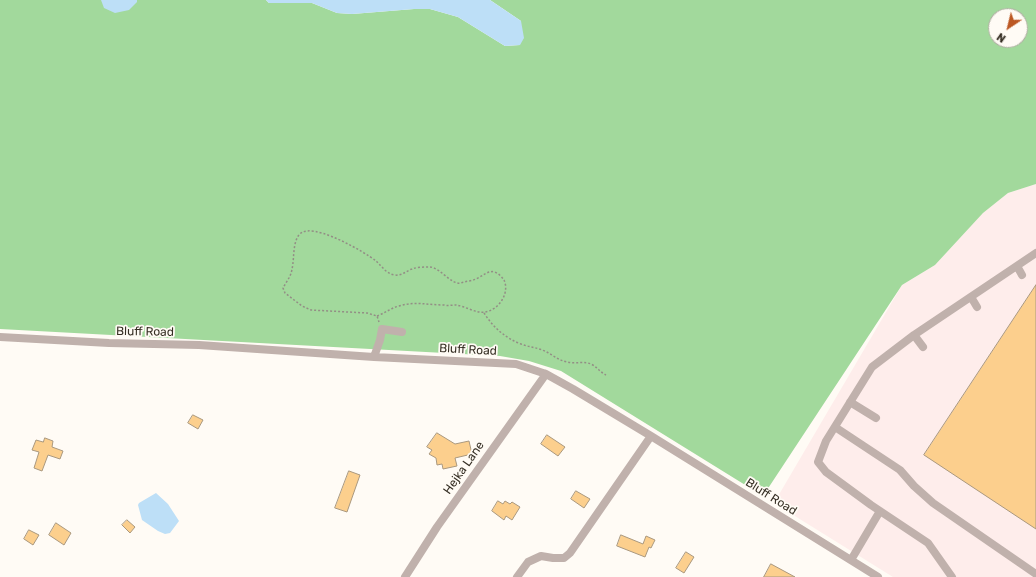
<!DOCTYPE html>
<html>
<head>
<meta charset="utf-8">
<style>
	body { margin:0 }
	#map { position:relative; width:1036px; height:577px; overflow:hidden; background:#fffbf5; font-family:Rubik,sans-serif }
	canvas { display:block }
	.north { position:absolute; left:988px; top:8px; width:40px; height:40px; box-sizing:border-box; background:#fffbf5; border:1px solid #afa9a1; border-radius:50%; rotate:215deg; font-size:11px; font-weight:700; line-height:16px; text-align:center; color:#362f24 }
	.north::after { content:''; display:block; margin:auto; width:14px; height:18px; background:#bc5823; clip-path:polygon(50% 0,100% 100%,50% 72%,0 100%) }
</style>
</head>
<body>
<div id="map">
<canvas width="1036" height="577"></canvas>
<div class="north">N</div>
</div>
<script>
const context = document.querySelector('canvas').getContext('2d');
context.lineJoin = 'round';
function paint(path, color) { context.fillStyle = color; context.fill(path, 'evenodd'); }
function trace(path, color, width, dash) { context.strokeStyle = color; context.lineWidth = width; context.lineCap = dash ? 'butt' : 'round'; context.setLineDash(dash || []); context.stroke(path); }
function drawText(font, color, halo, rows, align = 'center') {
  context.font = font + ' Rubik,sans-serif'; context.lineWidth = 3.5; context.setLineDash([]); context.textBaseline = 'middle'; context.strokeStyle = halo; context.fillStyle = color; for (const [text, x, y, turn = 0] of rows) {
    context.save(); context.translate(x, y); context.rotate((+turn || 0) * Math.PI / 180); context.textAlign = isNaN(turn) ? turn : align; if (halo) context.strokeText(text, 0, 0); context.fillText(text, 0, 0); context.restore();
  }
}
const industrial = new Path2D(`
	M1036,184V577H893L774,503L902,285L935,265L983,213L1008,193Z`);
const green = new Path2D(`
	M0,0H101L137,2V0H266L269,3H312L337,13L352,14L414,9H430L458,17L505,46L520,45L521,21L490,0H1036V184L1008,193L983,213L935,265L902,285L763,496L561,371L529,361L500,356L0,329ZM996,16H1020V40H996Z`);
const water = new Path2D(`
	M101,0H137V2L129,10L115,13L104,8Z
	M266,0H490L521,21L524,38L520,45L505,46L458,17L430,9H414L352,14L337,13L312,3H269Z
	M156,493L168,504L179,521L170,533L165,534L158,531L142,520L138,505L139,503Z`);
const building = new Path2D(`
	M1036,285V529L924,455Z
	M193,415L203,420L198,429L188,423Z
	M437,433L455,444L469,441L472,454L455,458L457,466L443,469L442,464L437,465L436,458L429,454L432,450L427,447Z
	M547,435L565,447L558,456L541,444Z
	M45,438L53,441L52,447L63,451L60,459L48,455L42,471L34,468L39,452L32,450L36,440L43,442Z
	M349,471L360,475L347,512L335,508Z
	M576,491L590,499L584,508L571,499Z
	M498,501L503,504L505,501L510,504L512,502L520,507L512,520L506,516L504,520L492,511Z
	M127,520L135,527L130,533L122,525Z
	M56,523L71,533L64,545L49,535Z
	M29,530L39,535L33,545L24,539Z
	M621,535L643,544L646,536L655,540L651,548L649,547L645,557L617,546Z
	M686,552L694,557L684,573L676,568Z
	M771,564L795,577H764Z`);
const path = new Path2D(`
	M484,313C493,327 505,338 521,344C528,347 535,347 542,350C551,353 557,360 567,362C575,364 584,361 591,364C597,367 600,372 606,375
	M377,316C385,313 391,308 399,306C414,301 428,305 444,305C448,306 452,305 456,305C465,306 477,314 485,312C499,310 510,293 504,280C502,277 499,274 495,272C488,270 483,276 476,279C472,281 466,281 461,283C451,285 441,268 430,267C424,267 417,267 412,269C406,271 402,276 395,275C386,274 382,266 376,261C363,251 324,229 307,231C291,232 295,258 292,269C291,277 286,282 283,288L285,293L302,306L311,310L367,313L377,316L379,322`);
const minor = new Path2D(`
	M1017,266L1022,275
	M971,297L977,307
	M914,335L923,347
	M0,337L109,343L199,345L374,357L516,364L546,374L573,389L651,436L878,577
	M374,357L380,340L382,329L402,332
	M850,402L876,418
	M835,427L900,470L914,486L933,503L1036,574
	M851,560L880,511
	M405,577L437,527L546,374
	M517,577L528,562L541,556L553,558H564L570,553L651,436
	M952,577L928,543L871,505L826,472L818,462L826,441L872,367L914,335L1036,253`);
const streetNames = [
	["Bluff Road",145,332,1],
	["Bluff Road",468,350,3],
	["Hejka Lane",464,468,-55],
	["Bluff Road",771,497,32]
];
paint(industrial, '#feedeb');
paint(green, '#a2d99c');
paint(water, '#bddff7');
paint(building, '#fccf8d');
trace(building, '#aa987e', 1);
trace(path, '#938e85', 1.5, [2, 2]);
trace(minor, '#c0b1ac', 8);
drawText('12px', '#362f24', '#fffbf5', streetNames);
</script>
</body>
</html>
